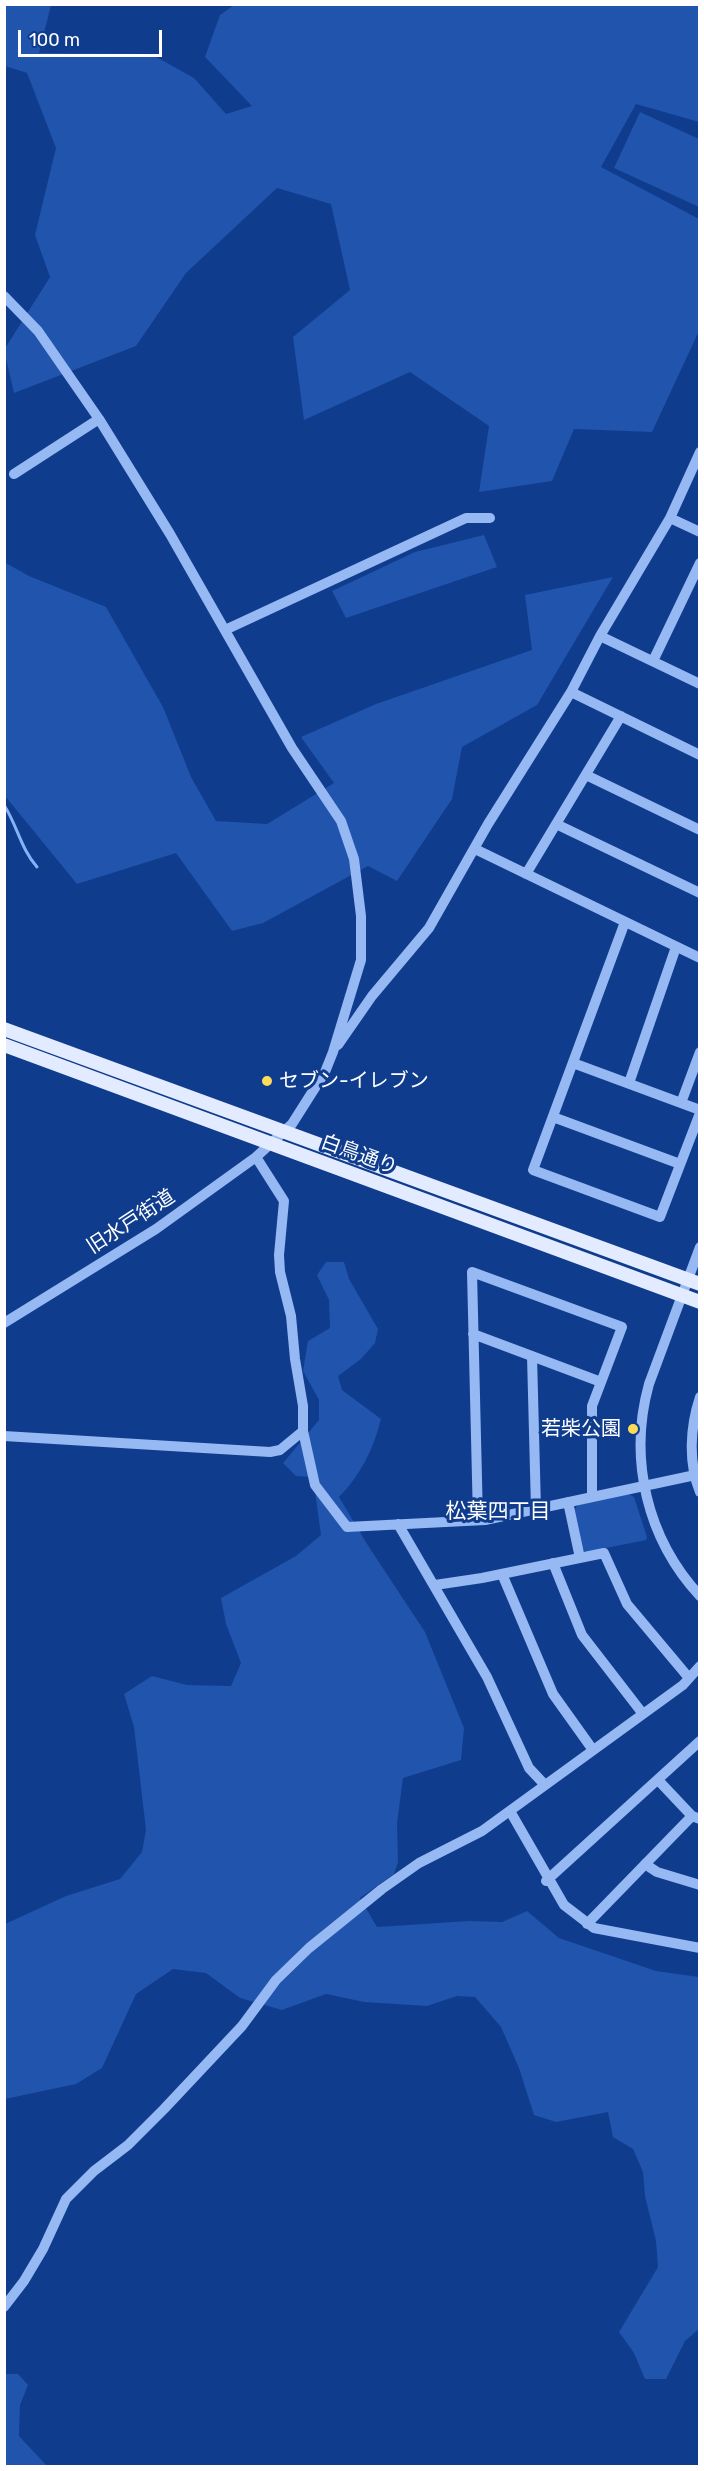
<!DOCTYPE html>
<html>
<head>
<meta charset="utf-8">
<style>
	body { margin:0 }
	#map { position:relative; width:704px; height:2471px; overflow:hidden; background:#0f3c8d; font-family:Rubik,sans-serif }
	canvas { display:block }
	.frame { position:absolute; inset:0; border:6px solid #fff; pointer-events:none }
	.scale { position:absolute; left:18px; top:30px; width:144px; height:27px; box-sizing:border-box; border:3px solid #fff; border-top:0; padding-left:8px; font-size:18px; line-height:21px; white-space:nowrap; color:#fff; -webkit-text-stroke:4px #0f3c8d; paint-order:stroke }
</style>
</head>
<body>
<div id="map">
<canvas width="704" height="2471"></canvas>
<div class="frame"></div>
<div class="scale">100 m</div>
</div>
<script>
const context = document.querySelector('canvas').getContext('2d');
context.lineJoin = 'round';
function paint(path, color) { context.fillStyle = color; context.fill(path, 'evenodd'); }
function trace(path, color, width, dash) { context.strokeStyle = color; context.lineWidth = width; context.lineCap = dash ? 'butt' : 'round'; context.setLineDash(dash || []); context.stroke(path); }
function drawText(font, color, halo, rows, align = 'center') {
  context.font = font + ' Rubik,"Noto Sans JP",sans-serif'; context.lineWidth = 6; context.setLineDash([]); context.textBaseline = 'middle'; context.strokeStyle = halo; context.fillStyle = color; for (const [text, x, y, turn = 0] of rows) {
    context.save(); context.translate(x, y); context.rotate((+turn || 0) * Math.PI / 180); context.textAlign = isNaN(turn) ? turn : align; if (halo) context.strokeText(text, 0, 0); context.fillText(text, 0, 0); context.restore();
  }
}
const green = new Path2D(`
	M5,5H51L39,53L151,54L194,78L226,114L252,106L205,57L220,15L234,5H699V122L636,104L601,167L699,219V331L652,432L574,429L552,481L479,492L489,426L410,372L304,420L293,337L350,290L331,204L277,188L186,273L136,346L14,393L4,350L50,277L35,235L56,148L27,73L5,66Z
	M640,112L699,139V207L614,168Z
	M484,535L497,567L346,618L332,591L415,552Z
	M4,562L29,576L106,607L163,707L191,777L216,821L267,824L334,783L301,737L376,704L532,650L525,595L613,577L537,705L462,747L452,799L397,881L368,866L263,923L232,931L176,853L77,884L5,796Z
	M326,1262H344L349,1279L378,1329L375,1343L361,1359L338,1376L342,1390L381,1419C374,1448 360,1476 339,1497L367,1544L425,1632L464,1728L461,1760L403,1778L397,1823L398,1862L394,1874L360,1898L377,1927L469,1921L502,1922L527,1911L559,1938L656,1971L699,1977V2329L685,2341L666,2379H645L634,2353L619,2332L658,2267L656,2241L645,2196L643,2172L633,2149L613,2137L608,2112L556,2122L534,2115L519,2068L501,2027L475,1997L457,1996L427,2006L364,2002L326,1994L282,2010L240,1998L206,1973L173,1969L136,1994L102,2068L76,2084L5,2099V1924L66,1896L120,1879L142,1852L146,1830L134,1727L124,1694L152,1676L187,1685L231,1686L241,1663L226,1624L221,1598L296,1556L321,1535L313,1477L296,1476L283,1463L319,1420V1400L303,1371L308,1341L330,1328L329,1300L317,1275Z
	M629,1494L634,1497L647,1537L646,1540L586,1552L582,1549L574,1510L578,1505Z
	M5,2374H18L28,2385L20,2405L19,2436L47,2466H5Z`);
const stream = new Path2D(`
	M4,805C17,825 21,849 37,867`);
const minor = new Path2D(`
	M4,296L38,331L99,419L170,534L292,748L341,821L354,859L361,916V960L333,1052L325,1072L292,1124L256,1157L156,1229L4,1323
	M14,474L99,419
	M670,518L700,532
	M225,630L466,518H490
	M600,636L700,684
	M653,661L700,563
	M571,692L700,755
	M586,775L700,830
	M556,824L700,893
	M475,849L700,958
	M526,874L621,716
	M625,922L533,1170L660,1217L700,1113
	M338,1045L372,996L429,928L488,824L571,692L600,636L670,518L700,452
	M573,1063L700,1110
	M629,1083L676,947
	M681,1103L700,1052
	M553,1117L680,1164
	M700,1247L649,1384C628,1459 647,1539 700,1596
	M473,1334L601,1382
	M532,1356L536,1509
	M700,1397C690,1427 688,1463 700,1492
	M303,1431L315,1485L347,1527L485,1520L700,1474
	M4,1436L270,1452L280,1450L303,1431V1406L295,1359L291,1316L280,1272L279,1255L284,1201L256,1157
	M568,1502L580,1558
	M478,1520L472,1272L622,1327L592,1406V1497
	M398,1524L487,1677L529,1768L545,1785
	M553,1563L582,1635L643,1714
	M502,1574L553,1694L593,1750
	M435,1585L482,1578L604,1553L627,1604L689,1678
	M658,1780L692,1816L700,1819
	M510,1811L564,1905L594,1928L700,1948
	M645,1864L657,1872L700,1885
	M546,1881L700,1741
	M587,1924L692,1816
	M4,2307L24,2281L43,2249L66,2199L94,2171L128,2145L164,2109L242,2026L276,1980L309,1948L382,1889L419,1863L482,1831L683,1685L700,1666`);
const major = new Path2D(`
	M4,1029L700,1284
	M4,1045L700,1302`);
const markers = [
	[267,1081,6,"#ffdc58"],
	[633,1429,6,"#ffdc58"]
];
const poiNames = [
	["セブン-イレブン",279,1081],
	["若柴公園",621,1429,"right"]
];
const streetNames = [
	["白鳥通り",359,1155,20],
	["旧水戸街道",131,1222,-33]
];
const neighbourhoodNames = [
	["松葉四丁目",498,1512]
];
paint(green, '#2054ad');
trace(stream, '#86b2f7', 3);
trace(minor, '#96b8f3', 10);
trace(major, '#e2ebff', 14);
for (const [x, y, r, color] of markers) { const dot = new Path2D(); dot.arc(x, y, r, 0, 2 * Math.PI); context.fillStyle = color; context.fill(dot); trace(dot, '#0f3c8d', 2); }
drawText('20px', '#fff', '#0f3c8d', poiNames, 'left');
drawText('20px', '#fff', '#0f3c8d', streetNames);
drawText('21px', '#fff', '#0f3c8d', neighbourhoodNames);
</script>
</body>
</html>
